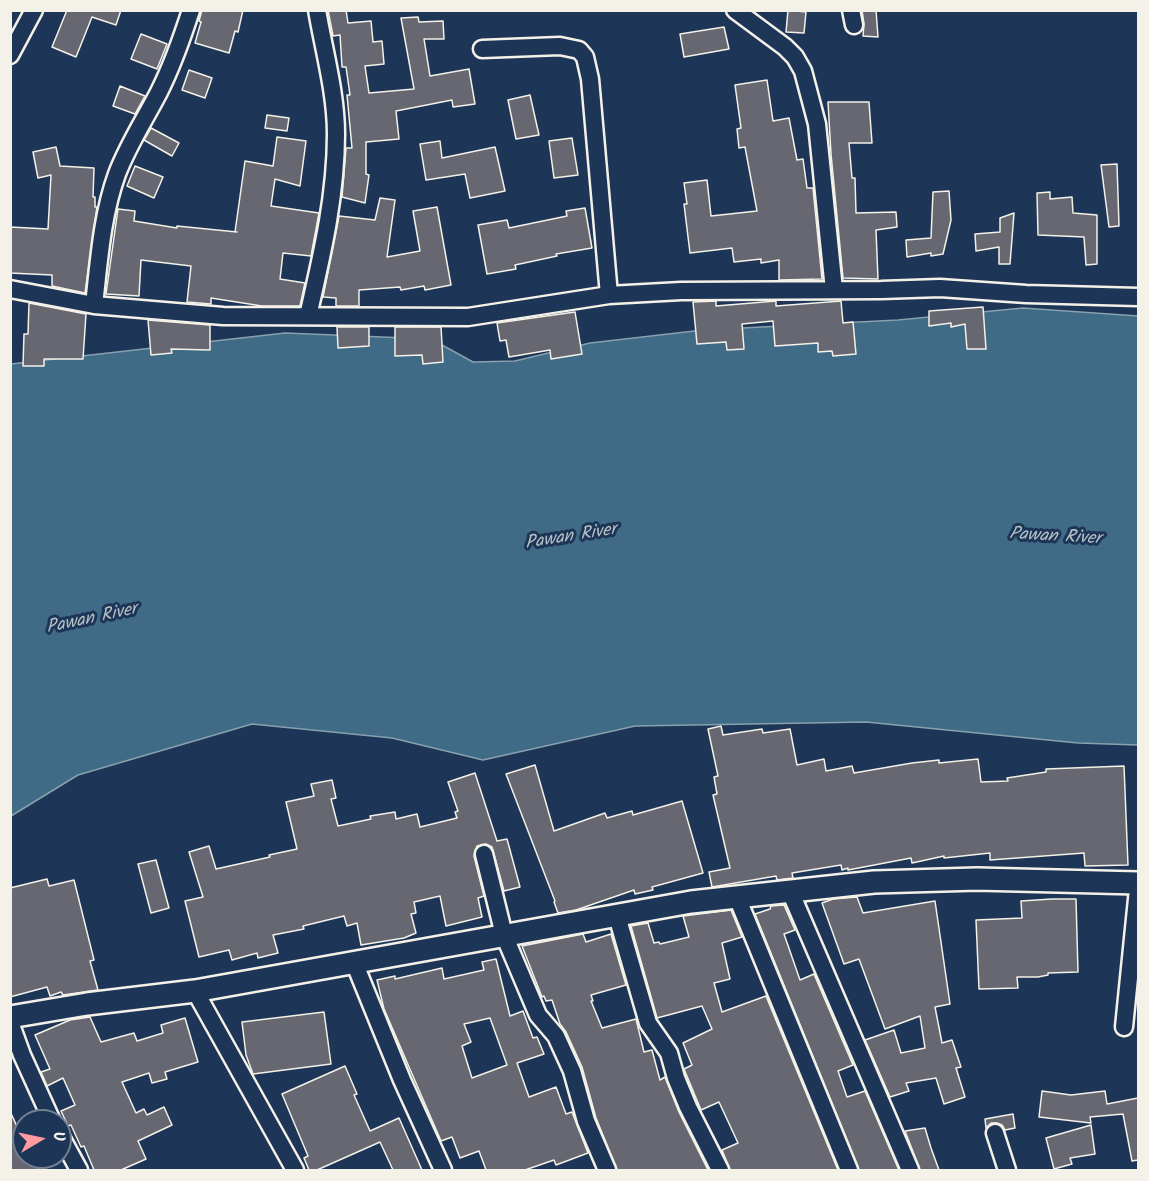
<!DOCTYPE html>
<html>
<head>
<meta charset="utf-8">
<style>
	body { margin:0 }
	#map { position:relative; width:1149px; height:1181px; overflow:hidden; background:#1d3557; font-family:Kalam,sans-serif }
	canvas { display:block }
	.frame { position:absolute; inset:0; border:12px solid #f4f1e8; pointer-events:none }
	.north { position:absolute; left:12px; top:1109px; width:60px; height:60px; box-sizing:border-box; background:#1d3557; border:2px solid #738091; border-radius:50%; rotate:81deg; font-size:16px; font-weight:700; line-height:24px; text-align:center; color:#f4f1e8 }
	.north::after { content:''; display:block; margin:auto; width:21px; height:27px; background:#ff9aa2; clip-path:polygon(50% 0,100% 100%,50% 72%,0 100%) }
</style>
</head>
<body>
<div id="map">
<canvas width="1149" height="1181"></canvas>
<div class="frame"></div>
<div class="north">U</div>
</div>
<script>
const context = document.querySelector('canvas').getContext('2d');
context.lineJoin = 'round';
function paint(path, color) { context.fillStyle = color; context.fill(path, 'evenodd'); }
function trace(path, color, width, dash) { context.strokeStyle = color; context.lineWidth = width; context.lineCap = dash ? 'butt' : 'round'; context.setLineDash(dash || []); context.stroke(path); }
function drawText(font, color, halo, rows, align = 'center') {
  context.font = font + ' Kalam,sans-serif'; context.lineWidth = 6; context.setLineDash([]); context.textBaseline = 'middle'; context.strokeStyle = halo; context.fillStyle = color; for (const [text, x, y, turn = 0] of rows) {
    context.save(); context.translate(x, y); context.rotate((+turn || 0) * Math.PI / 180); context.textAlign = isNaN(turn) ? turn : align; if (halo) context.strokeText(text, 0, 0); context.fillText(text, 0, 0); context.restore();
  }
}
const water = new Path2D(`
	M1023,308L1138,316V745L1078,743L866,722L635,726L483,760L392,738L252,724L78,775L11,816V364L285,333L431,339L473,362L515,361L590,343L703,330L898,320Z`);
const building = new Path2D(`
	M67,10H121L116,25L92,17L76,57L52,47Z
	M202,10H243L238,32L235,31L229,53L195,43L201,22L199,21Z
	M328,10H346L348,23L371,21L373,42L382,41L384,64L365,66L369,93L414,89L401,18L418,17L419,22L443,21L444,39H424L430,76L469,69L475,104L453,107L452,100L396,111L399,139L366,142V174L369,175L365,203L342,197L346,148H352L347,95H350L346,67H342L340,35L333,36Z
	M788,10L806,12L804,33L786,32Z
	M862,10H876L878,37L863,36L864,24Z
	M724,27L729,49L684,57L680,34Z
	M141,34L167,44L157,69L131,59Z
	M189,70L212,78L205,98L182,90Z
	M767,80L773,121L789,118L797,160L803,159L807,188H813L822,279L779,280V260L761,263V259L734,262L732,248L690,253L684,204H687L684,183L707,180L711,216L757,211L745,147L739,148L737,129L741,128L735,85Z
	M120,86L145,96L135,114L113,106Z
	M530,95L539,135L516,139L508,100Z
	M828,102H869L872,143H849L852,178H855L856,213L896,212L897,227L876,230L878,279L843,278L831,154Z
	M267,115L289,118L287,131L265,128Z
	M151,128L179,143L172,156L144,140Z
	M277,137L306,141L300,186L275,179L271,206L319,213L311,256L283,253L280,279L305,283L300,306H262L211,298V304L187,302L191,266L141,260L139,296L106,294L118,209L135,211L134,221L177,228V226L237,232H235L245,161L273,166Z
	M572,138L578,175L554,178L549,141Z
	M440,141L442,158L495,147L505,191L470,198L465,174L426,180L420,144Z
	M56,147L60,166L94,168L93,197H95V207H97L85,293L52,286V275L10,273V227L48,229L51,175L38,178L33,152Z
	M1117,164L1119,226L1109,227L1101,165Z
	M135,166L163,177L154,198L127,186Z
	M949,191L951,220L943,254L931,256V253L907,257L906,240L931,238L933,192Z
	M1050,192V199L1072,197L1073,213L1097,215V264L1086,265L1084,237L1038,235L1037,193Z
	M380,198L395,200L387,257L420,251L413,211L437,207L451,285L425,290L424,286L401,290L400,287L359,290V306H336V298L323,297L339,216L375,220Z
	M585,208L592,248L556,254L557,256L515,265L516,269L487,274L478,225L507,220L509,228L567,216L566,211Z
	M1014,213L1010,264H999V247L976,251L975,234L1000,232V218Z
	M716,301V306L776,301V306L841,301L843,323L853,322L856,354L833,356L832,351L818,352V343L775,346L773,321L742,324L744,349L727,350L726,342L697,344L693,302Z
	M29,303L86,314L83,359H44V366H23L24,334H28Z
	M983,307L986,349H967L965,324L951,327V323L929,326V311Z
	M575,312L582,354L551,359L550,350L509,357L506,340L500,341L497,323Z
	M148,320L210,325V350L171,349L172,353L151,355Z
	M337,327H369V346L338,348Z
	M395,327H441L443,362L423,364L422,355L395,356Z
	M721,726L723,735L762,729L763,733L790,729L797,765L824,759L826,771L852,766L854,773L912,763L939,760V763L978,759L981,782L1008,781L1007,778L1046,772V769L1124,766L1128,865L1085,866L1084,853L990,860V853L944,858V856L912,863L911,858L848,870V868L842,870L841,865L792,873L793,878L777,880L776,876L712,887L709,872L730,868L713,795L717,794L714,777L718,776L708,729Z
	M535,765L554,831L605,813L607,818L632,811L633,815L682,801L703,873L652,887L653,890L635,894L634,890L576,910L558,913L554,902L555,901L506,774Z
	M475,773L497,841L507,839L520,887L504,891L492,847L486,844L477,846L474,856L484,896L478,898L482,917L446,926L440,896L414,902L416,913L411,914L416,933L404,938L361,945L357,923L347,926L344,916L303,926L304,929L273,935L278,953L258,958L257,953L232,960L229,950L199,957L185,901L203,897L189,852L209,846L216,869L270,857L269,855L297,849L286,802L314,796L311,784L332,780L336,798L331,799L338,826L371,819L370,816L395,812L396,819L417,814L420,827L457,818L455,812L458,811L448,782Z
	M156,860L169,908L151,913L138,864Z
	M47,879L49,886L74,880L94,960L90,961L98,990L63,995L61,992L50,996L47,987L10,997V888Z
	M857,897L863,913L935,901L950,1004L935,1007L942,1043L952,1040L961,1067L956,1068L965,1097L944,1104L936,1078L906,1083L909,1091L890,1097L865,1040L894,1030L901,1053L925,1048L920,1016L885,1029L859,959L844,964L822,903L833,899Z
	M1052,899H1076L1078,972L1048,973V975L1038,977H1017L1018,988L979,989L976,920L1022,918L1021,901Z
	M784,905L795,930L784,934L800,980L814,974L853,1065L838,1071L847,1097L865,1091L899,1170H859L755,914L770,909L771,906Z
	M731,910L742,937L722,943L730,979L714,983L722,1012L766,996L838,1170H730L722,1150L738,1143L719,1102L701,1110L684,1069L692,1065L683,1043L712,1029L702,1006L657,1018L631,926L648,923L654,943L659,942L660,944L689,937L683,916Z
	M583,934L586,942L611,934L626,985L591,995L593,1001H591L602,1028L636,1019L644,1052L652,1050L660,1080L665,1077L679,1112L708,1170H617L596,1118L582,1067L566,1032L560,1024L552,1000L546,1001L544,996L542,997L522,946Z
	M496,959L510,1016L523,1011L533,1038L537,1037L544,1054L517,1063L529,1097L556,1087L566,1114L572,1112L588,1153L556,1165L554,1160L525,1170H486L479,1151L460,1158L452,1137L441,1141L384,1009L377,980L395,976V979L442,968L444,979L484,970L482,962ZM490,1018L507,1065L472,1078L462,1046L471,1042L464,1024Z
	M324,1012L331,1064L253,1074L246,1055L242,1022Z
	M90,1017L101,1042L134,1033L137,1041L163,1033L161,1025L185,1018L198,1062L165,1072L167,1079L152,1083L149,1073L122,1082L136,1113L144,1109L147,1115L164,1107L172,1125L138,1141L146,1159L121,1170H94L84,1146L81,1147L71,1125L68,1126L61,1111L75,1105L63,1078L47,1086L41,1072L50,1069L35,1035L70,1020Z
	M345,1066L357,1094L354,1095L370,1131L399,1118L422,1170H393L380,1142L317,1170H309L304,1158L308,1156L282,1094Z
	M1042,1091L1071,1095L1105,1091L1107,1104L1138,1098V1160L1132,1161L1123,1114L1090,1117L1091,1123L1039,1117Z
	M10,1111L24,1142V1157H34L40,1170H10Z
	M1013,1114L1015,1128L1005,1130L1002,1125L997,1123H991L986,1128L985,1119Z
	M1091,1125L1095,1154L1070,1158L1072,1164L1054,1169L1046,1138Z
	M925,1128L931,1148L939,1170H920L905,1131Z`);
const minor = new Path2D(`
	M735,10L785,47L795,57L803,71L817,124L834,290
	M851,10L854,25
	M482,49L560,46L579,50L585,57L590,79L609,295
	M10,55L34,10
	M10,289L94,305L223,316L468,317L609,295L681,291L881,290L940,288L1026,294L1138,297
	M94,305C99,261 102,215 117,174C128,145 145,119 159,92C172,66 182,38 191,10
	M308,316C322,255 336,196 336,134C336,93 324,51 317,10
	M484,854L504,935L538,1015L556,1036L572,1071L586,1121L607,1170
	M790,891L910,1170
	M737,897L849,1170
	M617,916L648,1023L669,1053L676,1078L688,1107L720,1170
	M354,962L402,1080L443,1170
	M195,991L295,1170
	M10,1022L22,1055L52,1121
	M1124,1027L1138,889
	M995,1133L1007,1170
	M60,1135L79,1170`);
const major = new Path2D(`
	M10,1017L87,1004L195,991L691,902L874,882L977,879L1138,883`);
const waterNames = [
	["Pawan River",571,538,-9],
	["Pawan River",1055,538,3],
	["Pawan River",92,620,-12]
];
paint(water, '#406b87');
trace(water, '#88a1ae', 1.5);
paint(building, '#666770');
trace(building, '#f4f1e8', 1.5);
trace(minor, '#f4f1e8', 21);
trace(major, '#f4f1e8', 26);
trace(minor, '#1d3557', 16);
trace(major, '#1d3557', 21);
drawText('italic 18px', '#b5c2c6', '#1d3557', waterNames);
</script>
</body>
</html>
